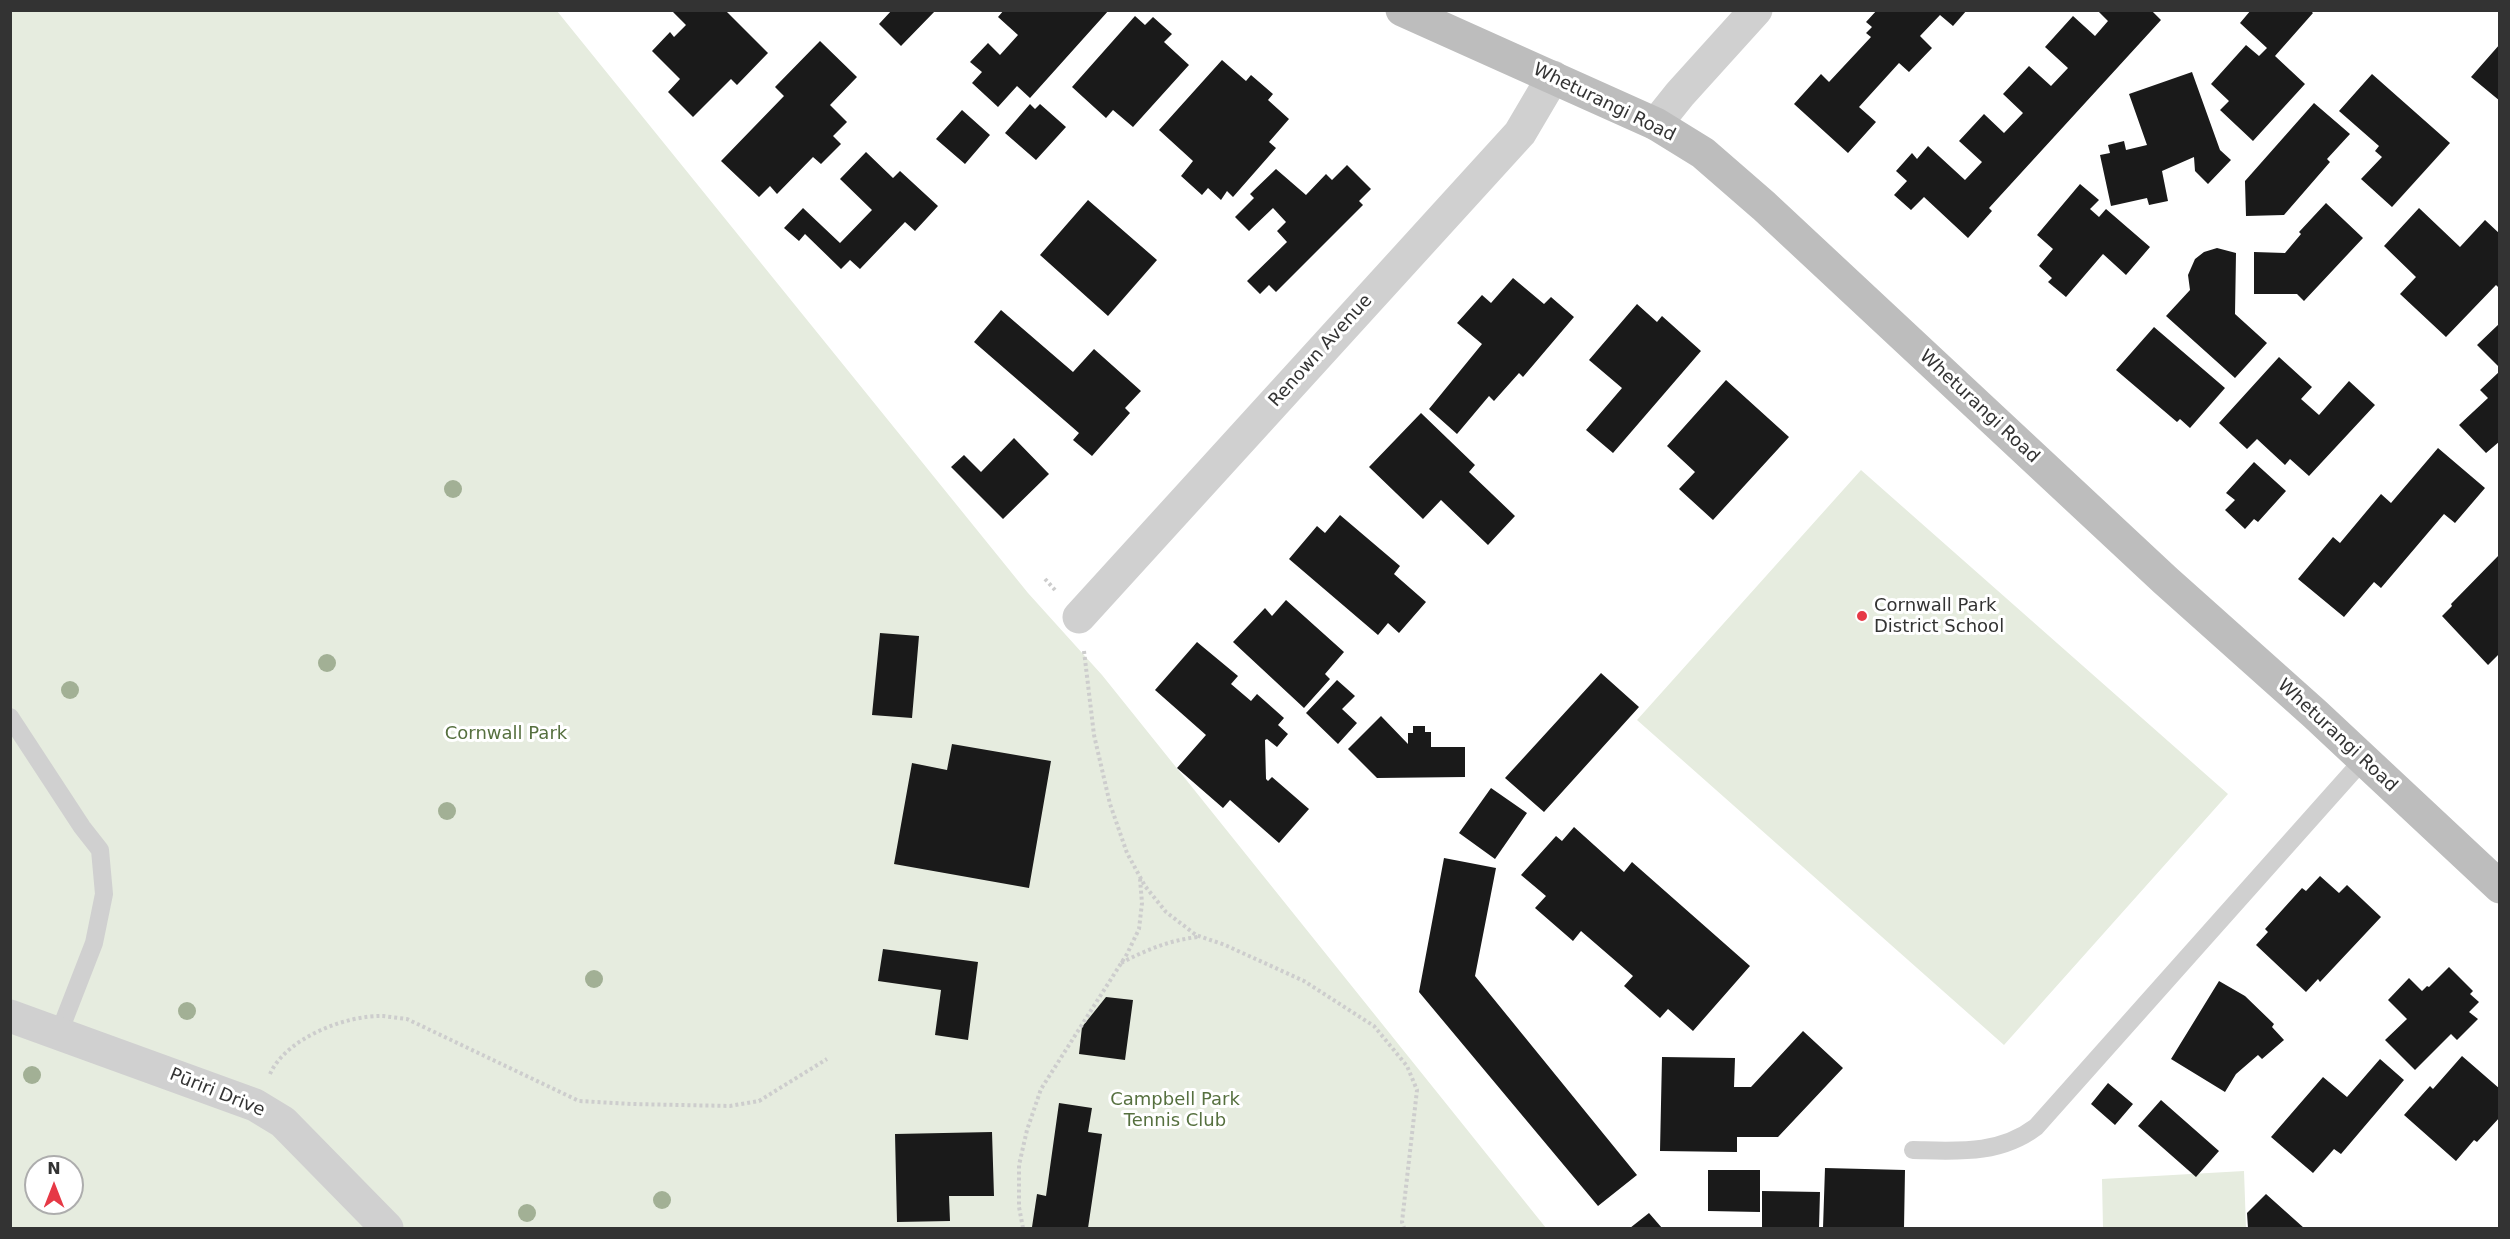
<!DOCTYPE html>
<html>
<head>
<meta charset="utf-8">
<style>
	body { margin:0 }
	#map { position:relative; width:2510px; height:1239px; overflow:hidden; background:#fff; font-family:"DejaVu Sans",sans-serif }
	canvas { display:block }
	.frame { position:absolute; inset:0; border:12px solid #333; pointer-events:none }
	.north { position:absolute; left:24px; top:1155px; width:60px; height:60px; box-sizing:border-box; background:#fff; border:2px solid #adadad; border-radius:50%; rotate:0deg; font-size:16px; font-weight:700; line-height:24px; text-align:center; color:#333 }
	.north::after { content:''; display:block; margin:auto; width:21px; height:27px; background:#e63946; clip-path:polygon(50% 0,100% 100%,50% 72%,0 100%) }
</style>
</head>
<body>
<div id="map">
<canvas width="2510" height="1239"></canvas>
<div class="frame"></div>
<div class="north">N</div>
</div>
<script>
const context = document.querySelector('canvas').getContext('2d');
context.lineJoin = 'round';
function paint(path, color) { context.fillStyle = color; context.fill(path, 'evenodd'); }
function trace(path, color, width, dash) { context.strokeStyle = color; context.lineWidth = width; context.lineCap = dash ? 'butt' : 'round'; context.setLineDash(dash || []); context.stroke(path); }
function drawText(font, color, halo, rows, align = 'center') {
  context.font = font + ' "DejaVu Sans",sans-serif'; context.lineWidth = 6; context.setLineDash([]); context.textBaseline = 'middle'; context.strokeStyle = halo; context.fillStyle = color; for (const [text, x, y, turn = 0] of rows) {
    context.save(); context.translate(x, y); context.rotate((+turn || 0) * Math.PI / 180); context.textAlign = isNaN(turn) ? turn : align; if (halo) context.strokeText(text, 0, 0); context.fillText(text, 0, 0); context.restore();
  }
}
const green = new Path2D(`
	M10,11H557L1028,593L1102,675L1546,1228H11ZM36,1167H72V1203H36Z
	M1861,470L2228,794L2004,1045L1637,720Z
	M2244,1171L2246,1228H2103L2102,1179Z`);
const building = new Path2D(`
	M674,10H725L768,53L737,85L731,79L693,117L668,92L680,79L652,51L670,32L674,37L686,25L673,12Z
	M892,10H936L901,46L879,24Z
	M1004,10H1109L1030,98L1017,86L998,107L972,83L982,72L970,62L988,43L1000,55L1018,35L998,17Z
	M1877,10H1967L1953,26L1940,15L1920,36L1932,48L1909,72L1899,63L1859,107L1876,122L1848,153L1794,104L1821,74L1829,82L1871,37L1866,33L1872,27L1866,22Z
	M2097,10H2151L2161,20L1989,208L1992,211L1968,238L1924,197L1911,210L1894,195L1907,181L1896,171L1912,153L1917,159L1928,146L1965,180L1982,162L1959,141L1984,114L2004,133L2023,113L2003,94L2029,66L2051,86L2068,68L2045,47L2073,16L2095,36L2108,21Z
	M2251,10H2310L2313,13L2275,56L2305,84L2253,141L2220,110L2229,101L2211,84L2246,45L2259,56L2267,48L2240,23Z
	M1135,16L1145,25L1153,17L1172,34L1164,42L1189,65L1133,127L1113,110L1106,118L1072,87Z
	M820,41L857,77L830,105L847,122L833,136L841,144L821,164L813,157L777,194L770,186L759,197L721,161L784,96L775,87Z
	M2500,44V101L2471,77Z
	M1222,60L1246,81L1251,75L1273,94L1268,100L1289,119L1269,142L1276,148L1233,197L1227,191L1221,200L1208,188L1202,195L1181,176L1193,161L1159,130Z
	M2192,72L2220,150L2231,160L2208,184L2195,171L2194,157L2162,171L2168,201L2149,205L2147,198L2111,206L2100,155L2110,153L2108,145L2124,141L2126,150L2147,145L2129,94Z
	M2372,74L2450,143L2392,207L2361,179L2382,157L2375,151L2379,146L2339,111Z
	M2314,103L2350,134L2327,159L2330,162L2284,215L2246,216L2245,181Z
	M1030,104L1035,109L1040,104L1066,127L1036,160L1005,133Z
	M962,110L990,135L965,164L936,139Z
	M866,152L893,178L900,171L938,206L915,231L905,222L860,269L850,260L841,269L805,234L799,241L784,228L803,208L840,243L872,210L840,179Z
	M1347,165L1371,189L1359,201L1363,205L1276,292L1269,285L1260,294L1247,281L1287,242L1277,231L1286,222L1273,208L1249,231L1235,217L1254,198L1250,194L1276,169L1306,195L1326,174L1332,180Z
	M2080,184L2099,200L2090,209L2099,217L2106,209L2150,247L2126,275L2103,254L2066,297L2048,282L2052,278L2039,266L2053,249L2037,235Z
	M1088,200L1157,260L1108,316L1040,255Z
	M2326,203L2363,238L2304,301L2297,294H2254V252L2285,253L2301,234L2299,232Z
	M2419,208L2460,247L2485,220L2500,234V285L2498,287L2496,285L2446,337L2400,294L2416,277L2384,246Z
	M2217,248L2236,253L2235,314L2267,343L2235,378L2166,316L2190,290L2188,275L2195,259L2204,252Z
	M1513,278L1544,304L1551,297L1574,317L1523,377L1519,373L1494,401L1489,396L1457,434L1429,409L1482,344L1457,323L1482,295L1491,303Z
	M1637,304L1657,322L1662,316L1701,351L1613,453L1586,430L1622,388L1589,360Z
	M1001,310L1073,372L1094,349L1141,391L1125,408L1130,413L1092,456L1073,440L1079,433L974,342Z
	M2500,323V368L2477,345Z
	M2154,327L2225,388L2190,428L2180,419L2177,422L2116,370Z
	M2279,357L2312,387L2301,399L2319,415L2349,381L2375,405L2309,476L2290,459L2285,465L2257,439L2247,449L2219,423Z
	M2500,371V441L2486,453L2459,425L2488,398L2480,390Z
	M1726,380L1789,437L1713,520L1679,489L1695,472L1667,446Z
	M1421,413L1475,465L1469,472L1515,516L1488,545L1441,500L1423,519L1369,467Z
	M1014,438L1049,474L1003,519L951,467L964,455L981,472Z
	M2438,448L2485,488L2455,523L2444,514L2381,588L2374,582L2344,617L2298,579L2333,537L2340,543L2381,494L2391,503Z
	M2254,462L2286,491L2258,522L2254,519L2245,529L2225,510L2235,500L2226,493Z
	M1340,515L1400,566L1394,574L1426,602L1399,633L1388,623L1378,635L1289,559L1317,526L1325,533Z
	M2500,554V653L2488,665L2442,616L2452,606L2451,604Z
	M1286,600L1344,652L1325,674L1330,679L1304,708L1233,642L1265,608L1272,616Z
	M880,633L919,636L912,718L872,715Z
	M1197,642L1238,676L1231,684L1251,701L1257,694L1284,718L1278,725L1288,734L1277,747L1267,739L1265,740L1266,779L1268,781L1272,777L1309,809L1279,843L1230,800L1223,808L1177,768L1206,735L1155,690Z
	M1601,673L1639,707L1544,812L1505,778Z
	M1337,680L1355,696L1342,709L1357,723L1338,744L1306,713Z
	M1381,716L1408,744V733H1413V726H1425V732H1431V747H1465V777L1377,778L1348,749Z
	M952,744L1051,761L1029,888L894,864L912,763L947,770Z
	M1491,788L1527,813L1495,859L1459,833Z
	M1574,827L1624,872L1632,862L1750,966L1693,1031L1668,1009L1660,1018L1624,986L1633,976L1581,931L1573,941L1535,908L1546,896L1521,875L1556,836L1562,841Z
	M1444,858L1496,868L1475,976L1637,1175L1598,1206L1419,992Z
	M2320,876L2339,893L2347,885L2381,917L2320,982L2318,979L2306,992L2256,945L2268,932L2265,929L2302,888L2306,891Z
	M883,949L978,962L968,1040L935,1035L941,990L878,981Z
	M2449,967L2473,991L2470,994L2479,1002L2469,1012L2478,1019L2457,1040L2451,1034L2415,1070L2385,1040L2407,1019L2388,1000L2409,978L2422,991L2427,986L2429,987Z
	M2219,981L2245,996L2274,1024L2272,1027L2284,1040L2262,1059L2258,1055L2236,1074L2225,1092L2171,1059Z
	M1106,997L1133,1000L1125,1060L1079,1054L1082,1027Z
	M1803,1031L1843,1068L1778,1137H1737V1152L1660,1151L1662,1057L1735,1058L1734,1087H1751Z
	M2462,1056L2500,1089V1117L2477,1142L2474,1140L2456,1161L2404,1115L2430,1086L2433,1089Z
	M2380,1059L2404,1080L2341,1154L2334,1149L2313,1173L2271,1137L2323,1077L2347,1097Z
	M2108,1083L2133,1104L2115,1125L2091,1104Z
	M2161,1100L2219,1151L2196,1177L2138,1126Z
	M1059,1103L1092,1108L1088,1132L1102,1134L1088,1228L1032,1227L1037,1194L1046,1196Z
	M992,1132L994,1196H949L950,1221L897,1222L895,1134Z
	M1825,1168L1905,1170L1904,1228H1823Z
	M1708,1170H1760V1212L1708,1211Z
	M1762,1191L1820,1192L1819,1228H1762Z
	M2266,1194L2304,1228H2248L2247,1213Z
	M1649,1213L1662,1228H1630Z`);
const path = new Path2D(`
	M1045,579L1055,590
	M1084,651L1094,735L1110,804L1127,853L1145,886L1166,912L1196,935L1225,945L1304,981L1374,1026L1407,1066L1417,1090L1402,1222L1404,1228
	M1121,963C1146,950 1170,940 1198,937
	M270,1074C286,1038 346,1015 383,1016C391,1017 399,1018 407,1019L579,1101L632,1104L730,1106L759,1101L827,1059
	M1023,1228L1019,1207V1165L1027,1130L1041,1089L1127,954L1139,929L1142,903L1140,879`);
const lane = new Path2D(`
	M10,717L82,827L100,850L104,894L94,943L59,1033
	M1913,1150C1957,1151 1999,1155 2036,1127L2363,760`);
const street = new Path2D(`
	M1656,124L1680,94L1756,10
	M1079,617L1520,133L1553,77
	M10,1016L255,1105L283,1122L387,1228`);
const secondary = new Path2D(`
	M1402,10L1656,124L1703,153L1764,206L2165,580L2315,714L2500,887`);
const trees = [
	[453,489],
	[327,663],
	[70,690],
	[447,811],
	[594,979],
	[187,1011],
	[32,1075],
	[662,1200],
	[527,1213]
];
const markers = [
	[1862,616,6,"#e63946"]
];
const streetNames = [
	["Wheturangi Road",1604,103,26],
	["Renown Avenue",1321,351,-48],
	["Wheturangi Road",1979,407,43],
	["Wheturangi Road",2337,736,43],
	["Pūriri Drive",217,1093,22]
];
const poiNames = [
	["Cornwall Park",1874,606],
	["District School",1874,627]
];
const parkNames = [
	["Cornwall Park",506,734],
	["Campbell Park",1175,1100],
	["Tennis Club",1175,1121]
];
paint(green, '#e6ecdf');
paint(building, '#1a1a1a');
trace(path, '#cdcdcd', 4, [3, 3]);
trace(lane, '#d0d0d0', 18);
trace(street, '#d0d0d0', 33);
trace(secondary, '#bdbdbd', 33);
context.fillStyle = '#a2b095';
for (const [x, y] of trees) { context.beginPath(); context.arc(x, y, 9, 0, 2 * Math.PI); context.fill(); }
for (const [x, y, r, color] of markers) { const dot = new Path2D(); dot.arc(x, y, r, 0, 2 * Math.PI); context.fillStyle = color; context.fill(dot); trace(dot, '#fff', 2); }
drawText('18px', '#333', '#fff', streetNames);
drawText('18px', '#333', '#fff', poiNames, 'left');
drawText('18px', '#56703f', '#fff', parkNames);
</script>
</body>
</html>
